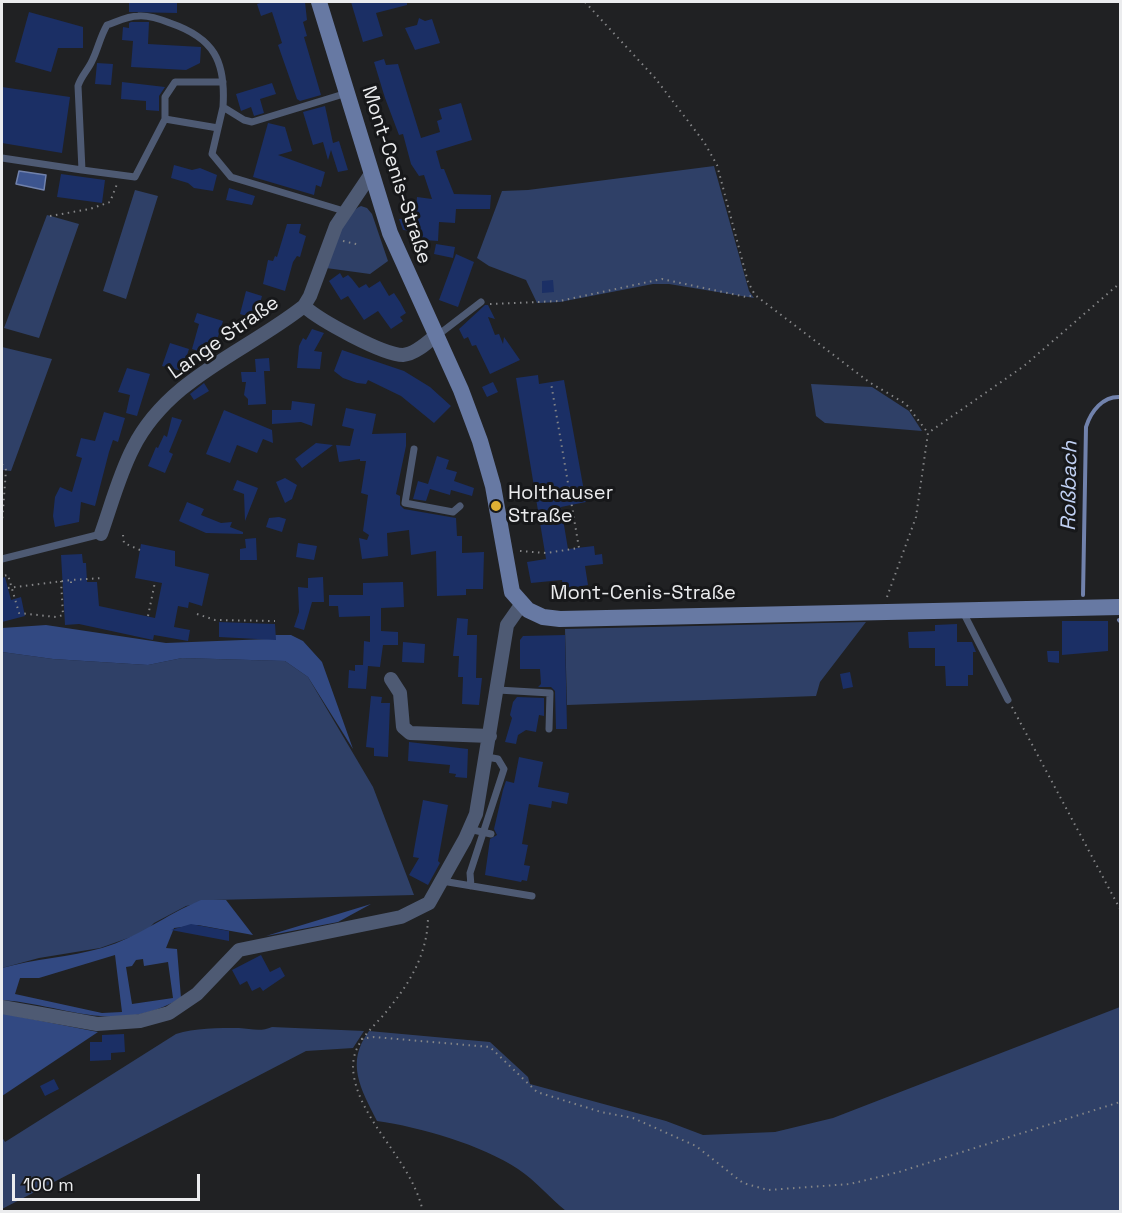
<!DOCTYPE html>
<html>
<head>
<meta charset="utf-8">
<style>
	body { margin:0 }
	#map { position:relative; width:1122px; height:1213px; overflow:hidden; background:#202123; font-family:"Space Grotesk",sans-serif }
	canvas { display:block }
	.frame { position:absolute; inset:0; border:3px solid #ebecee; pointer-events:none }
	.scale { position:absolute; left:12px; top:1174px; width:188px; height:27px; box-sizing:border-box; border:3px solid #ebecee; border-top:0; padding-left:8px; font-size:18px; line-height:21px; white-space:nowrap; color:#ebecee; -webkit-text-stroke:4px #17181a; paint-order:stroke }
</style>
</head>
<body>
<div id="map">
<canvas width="1122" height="1213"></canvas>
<div class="frame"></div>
<div class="scale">100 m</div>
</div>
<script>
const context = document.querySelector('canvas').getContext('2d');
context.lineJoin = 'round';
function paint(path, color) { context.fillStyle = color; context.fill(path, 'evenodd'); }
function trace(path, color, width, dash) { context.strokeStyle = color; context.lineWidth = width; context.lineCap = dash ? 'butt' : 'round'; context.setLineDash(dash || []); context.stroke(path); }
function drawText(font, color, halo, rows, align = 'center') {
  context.font = font + ' "Space Grotesk",sans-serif'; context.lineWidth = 6; context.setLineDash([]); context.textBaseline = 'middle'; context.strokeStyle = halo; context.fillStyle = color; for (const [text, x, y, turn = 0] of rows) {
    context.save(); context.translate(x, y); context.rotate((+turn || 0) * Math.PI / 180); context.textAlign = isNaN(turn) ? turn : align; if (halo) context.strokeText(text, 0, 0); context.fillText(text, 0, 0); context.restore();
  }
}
const green = new Path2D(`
	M714,166L749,291L754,298L669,284H653L560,302L537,303L526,280L489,266L477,258L502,191L528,190Z
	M135,190L158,196L126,299L103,291Z
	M361,206L367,208L372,214L388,261L370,274L326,268C333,251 344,212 361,206Z
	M47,215L79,224L39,338L4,328Z
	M2,347L52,359L11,471L2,470V473Z
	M811,384L872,387L909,411L922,431L825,423L816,416Z
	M866,622L820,682L816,696L567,705L565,629Z
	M2,652L53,659L148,665L182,658L285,661L308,677L373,787L414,895L214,900L186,906L154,923L145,932L100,948L39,958L2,968Z
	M1120,1007V1211H566C550,1198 536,1181 518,1169C482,1145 420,1127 377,1121C361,1089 345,1063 369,1031L490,1042L528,1077L530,1084L666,1121L703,1135L775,1132L833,1118Z
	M272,1027L364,1031L353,1048L306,1051L2,1209V1137L5,1142L176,1034C194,1028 219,1028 239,1028C251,1029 261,1032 272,1027Z`);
const forest = new Path2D(`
	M46,625L166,643L268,639L275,635H291L303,641L322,662L353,749L308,677L285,661L182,658L148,665L53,659L2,652V628Z
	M201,900H226L253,935L198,925L174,928L166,948L177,949L181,998C117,1036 67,1005 2,1000V968C34,959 70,957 102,948C139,937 165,915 201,900ZM115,955L122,1012L102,1013L15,994L20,978H39ZM143,959L144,966L168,962L173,998L132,1004L126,967L132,966L136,960Z
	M371,904L338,922L266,936Z
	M2,1013L6,1014L98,1032L2,1096Z`);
const water = new Path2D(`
	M19,171L46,175L44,190L16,184Z`);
const stream = new Path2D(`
	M1083,595L1086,427C1091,411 1103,396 1120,397
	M1119,620L1120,621`);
const building = new Path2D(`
	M129,2H177V13L129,12Z
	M263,2H305L307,20L303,22L307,36L304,37L321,95L300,101L297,99L278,45L282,43L272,12L261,16L257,4Z
	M351,2H407V5L376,13L383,36L363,42Z
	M29,12L83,27V48H58L51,72L15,62Z
	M419,18L425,21L432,19L440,43L415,50L405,28L417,25Z
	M131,22H149L148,44L201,47L200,63L186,70L131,67L133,41L122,40L123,27L129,28V23Z
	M384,59L386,65L398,64L421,138L440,132L437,121L442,119L439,109L461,103L472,140L436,151L441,169H444L454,194L491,195L490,209H456L455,223L439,222L438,241L412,239L413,231L403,230L399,219L415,220L417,197L432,199L424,175L419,176L411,164L403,134L399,135L385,98L374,62Z
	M97,63L113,64L111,85L95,84Z
	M122,82L165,87L159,96V111L146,110V101L121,99Z
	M272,83L276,94L260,99L264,113L254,116L251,107L241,111L236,94Z
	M2,87L70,97L62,153L2,143Z
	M325,106L333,143L339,141L348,170L338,172L331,150L328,160L323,142L313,145L303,112Z
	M268,123L285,127L292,151L278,155L325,172L321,187L316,185L314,195L253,177Z
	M174,165L192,170L200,168L217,175L213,191L194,188L188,183L171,178Z
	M61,174L105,180L102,203L57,197Z
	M229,188L255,196L252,205L226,200Z
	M287,224H301L299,233L306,236L300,257L297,256L293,262L285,291L263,284L268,260L273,261L275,256L277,257Z
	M436,244L455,247L453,258L434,254Z
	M456,254L474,262L458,307L439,300Z
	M340,273L343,278L348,275L352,279L359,288L366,284L369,288L380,281L389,296L394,293L400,302L406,313L400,317L403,321L391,329L378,311L364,320L348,296L341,300L329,281Z
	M553,280L554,292L542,293V281Z
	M246,291L262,296L256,319L240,314Z
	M485,305H488L495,319L488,317L495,335L499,334L503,344L504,337L520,360L490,374L476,345L472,346L468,337L464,339L459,329Z
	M197,313L223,321L214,349L210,348L208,354L192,349L199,324L194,322Z
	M312,329L324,333L314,351L322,352L320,369L297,368L299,346L303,338L306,340Z
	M170,343L189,349L182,371L162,366Z
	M342,350L404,371L430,387L451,406L434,423L401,396L368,380L366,384L357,383L343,378L334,371Z
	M269,358L270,371H264L266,404L248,405V399L244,395L246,382H242L241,372H256L255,359Z
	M127,368L150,374L137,416L126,413L130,395L118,392Z
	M538,375L539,384L564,380L586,502L561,507L568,549L594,546L595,555L602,554L603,564L585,566L588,585L563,589L562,580L531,583L527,562L546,559L516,378Z
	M493,382L498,392L487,397L482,387Z
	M204,383L209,391L194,400L190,394Z
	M292,401L315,404L312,426L301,422L272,424V410H291Z
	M346,408L376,414L372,434L406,433V446L396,494L400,496V505L404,509L456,518L457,536H462V553L484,552L483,589H466V595L437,596L436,551L411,555L409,530L387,533L388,556L362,559L359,538L367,540L369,535L363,531L368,495L361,493L366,461H360V459L339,462L336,445L350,446L354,429L342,426Z
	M224,410L272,430L273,443L263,439L257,453L237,445L230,463L206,454Z
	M104,412L125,418L118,442L113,440L109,452L95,506L81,502L79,522L55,527L53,516L55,497L60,487L72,492L82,458L76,456L81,438L95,441Z
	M172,417L182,420L169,452L173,454L165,473L148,466L156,447L158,448L164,435L167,437Z
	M316,443L333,445L302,468L295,459Z
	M437,456L449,460L446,469L457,472L454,481L474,488L472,496L451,490L450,495L430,489L426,501L413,499L418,481L428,484Z
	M285,478L297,485L292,499L285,503L276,482Z
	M237,480L258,488L245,521L244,494L233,490Z
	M187,502L204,509L201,515L221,523L232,522L230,527L243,532V534L206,533L179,521Z
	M279,517L286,519L282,532L266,527L269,518Z
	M256,538L257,560H240V549L246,548L245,539Z
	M298,543L317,546L314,560L296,557Z
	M141,544L175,551V566L209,574L202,606L189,602L188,608L178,606L174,627L190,630L188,641L154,635L153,640L79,624L65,625L61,555L82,554L83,563H86L87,582H97L99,606L155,618L162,583L135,578Z
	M5,577L11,600L21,597L25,616L2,622V578Z
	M323,577L324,602H312L304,630L294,627L299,612L298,587L308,588V578Z
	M403,582L404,607L381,608V631L398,632V645H383L380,667L368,666L366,689L348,688L349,670L355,671V665H363L364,641L370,642V616L339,617L338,606H329V595H363V583Z
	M457,618L468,619L467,635H477L476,678H482L479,705L462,704L463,677H458L459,656H453Z
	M1062,621H1108V651L1062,655Z
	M219,622L275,624L276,640L219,637Z
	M957,624V642H972L976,652H973V675H968V686H946L945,666H935V648H909L908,632L935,631V625Z
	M565,635L567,729H556L555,691L551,687H538L541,684L540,669H520V640L523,636Z
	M403,642L425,644L424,663L402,662Z
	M1047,651H1059V663L1048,662Z
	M850,672L853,687L843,689L840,674Z
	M371,696L382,697L381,703H390L388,757L374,756V748L366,747Z
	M517,697L544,698V716L539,715L536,732L526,730L518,735L516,744L505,742L512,718L510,715L513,702Z
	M409,742L468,749L467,778L455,777L456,774L449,773L450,765L408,761Z
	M519,757L543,762L538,787L569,793L567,804L552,801L551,808L529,804L522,844L528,845L524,865L530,866L527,881L522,880L521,882L485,875L490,839L497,835L494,829L503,790L506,781L514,783Z
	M423,800L448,805L438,861L440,863L428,885L409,875L419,858L413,857L414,850Z
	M191,924L229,931V941L171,930Z
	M261,955L270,972L280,967L285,976L263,991L260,987L252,991L247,981L240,985L232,970Z
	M124,1034L125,1052L111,1053V1060L90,1061V1042H102V1035Z
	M54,1079L59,1089L45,1096L40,1086Z`);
const path = new Path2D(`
	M585,2L655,78L704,142L717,165L748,282L755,295L869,382L906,404L928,433
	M50,216L90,209L110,202L117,184
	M343,241L360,245
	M490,304L560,301L662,279L746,297L755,295
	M2,464L6,470L2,523
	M123,535L124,543L140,550
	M520,551L546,553L579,548L551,383
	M2,573V576L8,575L19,613L56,617L63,615L61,581
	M71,583V580L102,578
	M8,588L71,580
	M887,597L916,517L928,433L1024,366L1120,283
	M197,614L215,620L275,621
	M148,616L155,582
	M1012,707L1120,909
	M361,1039L374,1037L490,1047L537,1092L601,1112L633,1118L696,1146L743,1183L768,1190L850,1184L899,1172L1120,1102
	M423,1212C412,1161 363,1125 354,1077C348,1043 372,1031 390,1007C412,980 428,951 428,916`);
const service = new Path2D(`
	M165,119L218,128
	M2,158L82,170L78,86C81,76 88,70 92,61C98,49 100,37 107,25C116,22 128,16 138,16C149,15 160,19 170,23C214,38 226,61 223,107
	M82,170L135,177L165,119V97L175,82H223
	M344,211L231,177L212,154L223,107L244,120L252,122L347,93
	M438,335L481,302
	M414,449L405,503L453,512L460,506
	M2,559L101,534
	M963,612L1008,700
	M498,690L550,693L549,729
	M469,829L491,834
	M442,881L532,896
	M471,886L470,873L504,769L498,759L487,757`);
const minor = new Path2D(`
	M304,306C319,320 383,355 403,355C415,354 427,343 435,336
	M101,534C111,506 119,475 133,448C168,378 246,352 304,306L310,296L336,226L371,174
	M391,679L400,693L403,727L410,733L490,736
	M2,1007L97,1024L140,1021L169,1013L197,994L239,950L401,917L429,903L465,839L476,814L507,625L521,605`);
const secondary = new Path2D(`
	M319,2L390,233L461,390L480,441L493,486L512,592L528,610L543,617L560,619L1120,607`);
const markers = [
	[496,506,6,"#e0b034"]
];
const streetNames = [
	["Mont-Cenis-Straße",396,175,72],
	["Lange Straße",224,338,-35],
	["Mont-Cenis-Straße",643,594]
];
const poiNames = [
	["Holthauser",508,494],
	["Straße",508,517]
];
const waterNames = [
	["Roßbach",1070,486,-89]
];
paint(green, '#2f4067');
paint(forest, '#324982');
paint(water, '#3d558f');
trace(water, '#7182ac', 1.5);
trace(stream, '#7182ac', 4);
paint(building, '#1b2f65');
trace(path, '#848587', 2, [1.5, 4.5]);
trace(service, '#4e5a73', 7);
trace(minor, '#4e5a73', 14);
trace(secondary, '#6779a3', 16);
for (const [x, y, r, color] of markers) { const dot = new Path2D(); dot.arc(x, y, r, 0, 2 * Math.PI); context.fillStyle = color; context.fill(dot); trace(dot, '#17181a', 2); }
drawText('20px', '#ebecee', '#17181a', streetNames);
drawText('20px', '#ebecee', '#17181a', poiNames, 'left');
drawText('italic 21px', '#c0d0f3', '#17181a', waterNames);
</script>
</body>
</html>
